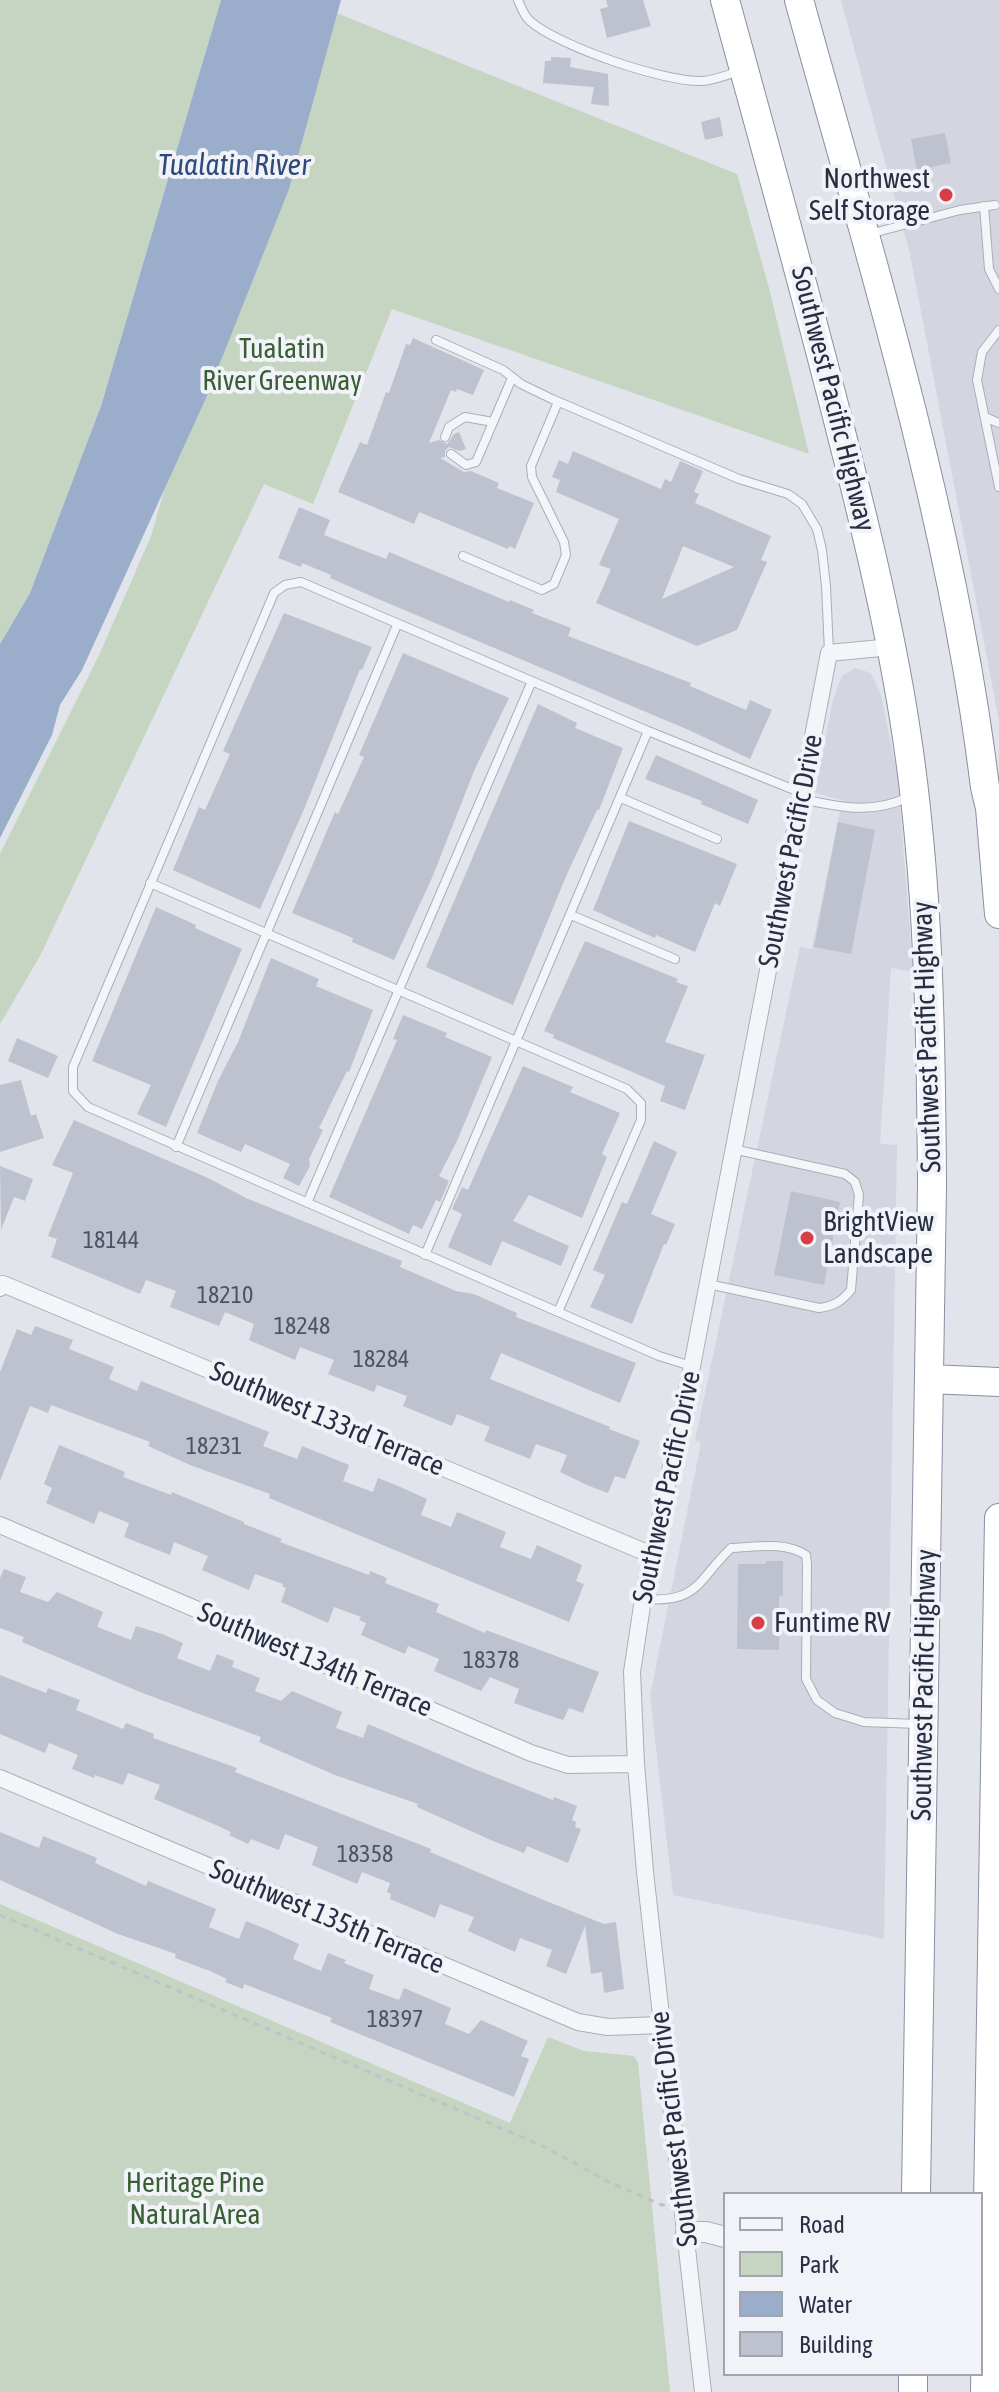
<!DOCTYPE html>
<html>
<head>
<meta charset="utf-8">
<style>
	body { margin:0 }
	#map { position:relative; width:999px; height:2392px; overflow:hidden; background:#e1e4ea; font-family:"Asap Condensed",sans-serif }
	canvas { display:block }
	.legend { position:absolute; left:723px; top:2192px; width:260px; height:184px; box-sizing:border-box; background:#f1f3f8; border:2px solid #a1a5b0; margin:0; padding:10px 14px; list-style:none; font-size:24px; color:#282f43 }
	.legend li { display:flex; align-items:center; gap:16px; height:40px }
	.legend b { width:40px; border:2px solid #a1a5b0 }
</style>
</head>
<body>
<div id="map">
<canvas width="999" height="2392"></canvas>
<ul class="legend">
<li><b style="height:10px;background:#f4f5f8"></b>Road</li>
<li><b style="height:22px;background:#c5d5c1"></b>Park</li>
<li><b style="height:22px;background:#9aaecc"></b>Water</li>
<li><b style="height:22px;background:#bec2ce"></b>Building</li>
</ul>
</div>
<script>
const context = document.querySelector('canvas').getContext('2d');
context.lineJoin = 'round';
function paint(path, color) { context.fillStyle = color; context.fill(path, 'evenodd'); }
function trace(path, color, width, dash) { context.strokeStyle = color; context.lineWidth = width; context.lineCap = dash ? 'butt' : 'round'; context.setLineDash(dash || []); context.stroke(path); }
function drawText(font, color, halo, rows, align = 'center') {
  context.font = font + ' "Asap Condensed",sans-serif'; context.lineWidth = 8; context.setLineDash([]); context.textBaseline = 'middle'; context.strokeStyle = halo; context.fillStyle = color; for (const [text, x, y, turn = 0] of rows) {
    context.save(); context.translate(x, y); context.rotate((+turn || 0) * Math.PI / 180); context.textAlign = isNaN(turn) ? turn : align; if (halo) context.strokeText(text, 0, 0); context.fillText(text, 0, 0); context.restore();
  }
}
const built = new Path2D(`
	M841,0H999V721L910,254Z
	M855,668L871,673L881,695L898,779L913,972L891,968L880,1144L897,1145L884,1939L673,1895L650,1696L701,1443L695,1440L800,947L812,949L842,800L815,793L833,699L842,676Z`);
const green = new Path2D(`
	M0,0H221L101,406L30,593L0,644Z
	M319,6L737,174L769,288L809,454L392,309L313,504L264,484L40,956L0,1024V854L100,653L151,536L177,447Z
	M0,1904L510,2123L548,2037L584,2051L634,2056L638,2063L670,2392H0Z`);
const water = new Path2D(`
	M221,0H341L289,189L206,398L82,670L60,705L52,735L0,838V644L30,593L101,406Z`);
const building = new Path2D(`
	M606,0H643L651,26L607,38L600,9L608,7Z
	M551,57L571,58L570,67L608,74L609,106L591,104L594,87L543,83L545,61H551Z
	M720,117L723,136L705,140L701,122Z
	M945,133L951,163L917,170L911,139Z
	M413,338L484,370L473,395L457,389L456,392L451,390L429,443L439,440L447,444L454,434L459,432L466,449L459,451L449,447L445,451V457L440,458L464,472L471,471L499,483L497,488L534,503L515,549L509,546L508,549L419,512L414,524L338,492L360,442L367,445L386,392L389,393L406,344L410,345Z
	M573,451L661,489L665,479L671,482L680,461L703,471L694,492L699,494L695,503L771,536L761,560L767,562L737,630L697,646L596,603L611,569L599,565L619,519L556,492L560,480L552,477L559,460L568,464ZM683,546L734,567L662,599Z
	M299,507L330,520L324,535L386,559L389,552L509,602L510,600L534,610L532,613L571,628L568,636L691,683L690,686L746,710L750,700L772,710L750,759L691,731L371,596L330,578L331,575L302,563L301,567L278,558Z
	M284,613L372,647L362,670L360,669L305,807L260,909L173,870L199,807L205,810L230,754L223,751Z
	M403,653L509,698L474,771L432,878L394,960L352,942L353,938L292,913L335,812L338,814L364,757L359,755Z
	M538,704L577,723L575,728L623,748L599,810H597L567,874L513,1005L426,967Z
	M656,755L758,800L748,824L701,804L702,801L645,779Z
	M629,821L737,864L720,906L715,903L695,952L656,935L655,938L593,910Z
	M838,822L875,830L851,954L814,947Z
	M156,907L196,925L195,928L242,949L166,1127L137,1114L151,1085L92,1061Z
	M585,941L678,979L676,982L688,986L665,1042L705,1055L685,1110L660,1101L665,1086L553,1038L554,1035L544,1031Z
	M271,958L319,979L316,986L373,1010L349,1072L347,1071L319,1128L323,1130L309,1159L310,1166L299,1186L283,1178L290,1164L245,1144L241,1152L197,1133L218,1081L238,1042Z
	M403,1015L447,1033L445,1037L492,1057L457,1141L439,1176L449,1181L440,1202L436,1200L422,1229L413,1225L409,1234L329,1197L397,1040L393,1039Z
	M17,1038L58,1056L48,1078L8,1061Z
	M523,1066L573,1087L570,1092L620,1113L602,1154L607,1157L582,1218L529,1195L513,1221L569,1246L561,1266L502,1241L491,1266L448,1247L462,1214L452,1209L462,1187L468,1190Z
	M21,1080L31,1116L36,1114L44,1138L0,1152V1085Z
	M74,1120L208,1178L246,1198L402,1261L400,1267L456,1291L474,1294L517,1313L516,1317L636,1363L620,1403L501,1353L490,1379L610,1427L609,1429L640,1441L625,1479L615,1476L608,1493L589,1486L560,1472L567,1455L536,1444L530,1459L505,1449L484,1441L490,1427L457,1414L452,1426L403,1406L407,1396L377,1385L374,1392L328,1374L334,1360L300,1347L295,1360L249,1340L254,1324L225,1312L219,1326L170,1307L176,1291L146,1280L140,1294L51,1257L57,1239L48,1236L73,1173L52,1165Z
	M654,1141L677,1152L651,1214L675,1224L666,1245L664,1244L632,1324L590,1307L605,1275L593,1270L622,1202L627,1204Z
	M0,1166L33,1179L25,1201L14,1197L1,1230Z
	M791,1191L840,1202L824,1285L774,1275Z
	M35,1326L73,1340L69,1349L114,1367L109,1379L137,1391L141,1381L269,1432L263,1446L297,1459L302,1446L349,1465L343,1481L373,1492L378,1478L398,1486L427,1499L421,1515L451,1527L457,1512L506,1532L500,1547L531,1559L537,1545L582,1565L576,1581L584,1584L569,1622L269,1498L270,1494L190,1465L148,1446L150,1442L51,1405L48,1413L30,1406L0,1481V1372L17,1329L31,1335Z
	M59,1445L125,1472L123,1477L171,1495L172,1492L244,1522V1524L282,1539L280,1542L369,1575L370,1571L387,1578L385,1583L439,1604L436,1612L485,1633L486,1630L599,1672L583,1713L569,1708L563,1720L536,1711L514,1703L519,1689L490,1677L481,1691L434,1671L439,1659L408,1646L405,1654L361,1635L366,1623L359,1620L361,1617L334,1607L328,1623L281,1602L286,1588L282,1586L283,1584L255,1574L249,1590L202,1570L208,1556L174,1542L170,1555L124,1537L129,1523L99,1511L94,1524L46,1503L52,1488L44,1484Z
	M766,1561H783V1596H779V1650L737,1649L738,1564H766Z
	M4,1569L26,1577L20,1592L48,1602L57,1592L103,1612L97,1627L131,1640L136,1626L162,1634L183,1643L177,1658L210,1671L217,1654L234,1661L232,1667L260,1678L255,1691L281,1701L292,1691L342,1712L336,1728L363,1738L368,1724L467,1766L553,1800L554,1797L577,1806L572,1820L576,1822L575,1827L581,1829L568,1863L527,1846L524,1853L493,1841L417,1807L418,1804L335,1775L259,1742L261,1737L140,1692L22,1642L24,1637L0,1628V1578Z
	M0,1675L46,1693L48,1688L80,1700L76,1710L123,1729L126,1723L154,1734L153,1738L237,1768L235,1772L431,1849L430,1852L546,1901L604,1924L616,1922L624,1989L604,1993L602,1972L591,1974L585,1926L566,1974L546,1966L552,1950L520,1938L515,1952L468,1931L474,1917L440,1904L435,1918L390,1899L391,1894L387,1892L390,1883L362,1872L357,1884L312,1865L318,1847L285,1834L279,1850L251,1839L248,1844L229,1835L231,1832L216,1825L154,1799L160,1785L128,1773L123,1785L95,1775L94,1778L72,1769L78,1755L49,1743L45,1753L0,1734Z
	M0,1832L39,1848L43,1836L97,1858L95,1863L146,1886L148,1881L216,1909L209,1927L239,1939L246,1921L266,1929L299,1944L293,1959L321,1971L328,1953L346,1960L344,1963L374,1975L369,1989L399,2000L404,1988L451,2008L445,2024L469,2034L481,2020L528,2041L521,2056L529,2059L514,2097L330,2022L332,2018L244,1984L243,1989L225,1982L227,1979L210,1971L175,1958L176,1954L118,1934L0,1880Z`);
const path = new Path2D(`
	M0,1915L545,2147L609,2182L662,2205L667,2204`);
const service = new Path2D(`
	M518,0C521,7 524,16 530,21C558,46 666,83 703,81C715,80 728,75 739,71
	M984,206L989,269L999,289
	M869,234L960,210L995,205
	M999,330L982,352L977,380L999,487
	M436,340L503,370L521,384L552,399L739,479L788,494L802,504L817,529L822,550L826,586L829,652
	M985,417L999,423
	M445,437L449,427L465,417L493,422
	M451,454L466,465L476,462L512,378
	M463,556L542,590L554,584L566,555L564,542L532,477L531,466L558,402
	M621,798L717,839
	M801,799C841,807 870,815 909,797
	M150,883L627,1089L641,1103V1120L558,1312
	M571,915L675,959
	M176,1147L397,625
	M307,1203L532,681
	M425,1255L648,731
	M708,1284L819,1308C834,1306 841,1302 851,1290L859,1195L855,1182L845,1174L733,1149
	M691,1366L659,1356L88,1107L73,1091V1067L274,593L285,585L301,582L648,731L802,793
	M643,1599C699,1603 696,1582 731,1548C757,1547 784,1541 806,1555L807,1564L806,1679L817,1700L835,1713L864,1722L919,1724`);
const minor = new Path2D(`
	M0,1288L3,1284L652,1555
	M0,1525L531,1753L568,1765L636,1764
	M0,1778L578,2022L608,2027L661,2025
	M703,2392L645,1872L636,1764L632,1672L643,1599L692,1366L829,653L891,647`);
const tertiary = new Path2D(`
	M686,2232H706L725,2237`);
const trunk = new Path2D(`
	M725,0C765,147 806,293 843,440C868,536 891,632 906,731C929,881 931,1033 932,1185L916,2194
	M799,0C871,260 952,519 985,787L990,808L999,914
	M929,1379L999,1382
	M913,2392V2374
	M985,2392L999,1518`);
const markers = [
	[946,195,8,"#d63f48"],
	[807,1238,8,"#d63f48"],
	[758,1623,8,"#d63f48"]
];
const numberNames = [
	["18144",111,1240],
	["18210",225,1295],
	["18248",302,1326],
	["18284",381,1359],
	["18231",214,1446],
	["18378",491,1660],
	["18358",365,1854],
	["18397",395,2019]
];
const poiNames = [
	["Northwest",930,179,"right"],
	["Self Storage",930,211,"right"],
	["BrightView",823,1222],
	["Landscape",823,1254],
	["Funtime RV",774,1623]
];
const parkNames = [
	["Tualatin",282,349],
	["River Greenway",282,381],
	["Heritage Pine",195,2183],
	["Natural Area",195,2215]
];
const streetNames = [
	["Southwest Pacific Highway",833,399,76],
	["Southwest Pacific Drive",791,851,-79],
	["Southwest Pacific Highway",927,1037,-92],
	["Southwest 133rd Terrace",327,1419,23],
	["Southwest Pacific Drive",667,1487,-78],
	["Southwest 134th Terrace",315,1660,23],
	["Southwest Pacific Highway",924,1685,-89],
	["Southwest 135th Terrace",327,1917,23],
	["Southwest Pacific Drive",674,2129,-97]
];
const waterNames = [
	["Tualatin River",234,166]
];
paint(built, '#d3d6e0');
paint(green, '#c5d5c1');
paint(water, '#9aaecc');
paint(building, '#bec2ce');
trace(service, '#aaaeb8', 10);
trace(minor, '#aaaeb8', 18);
trace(tertiary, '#aaaeb8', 22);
trace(trunk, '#878fa2', 30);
trace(path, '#bfc2c9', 3, [6, 6]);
trace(service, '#f4f5f8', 8);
trace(minor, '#f4f5f8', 16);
trace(tertiary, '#f4f5f8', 20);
trace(trunk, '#fff', 28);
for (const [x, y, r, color] of markers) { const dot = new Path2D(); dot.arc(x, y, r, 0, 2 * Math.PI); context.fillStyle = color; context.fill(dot); trace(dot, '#f1f3f8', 3); }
drawText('24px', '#4e5466', null, numberNames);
drawText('28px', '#282f43', '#f1f3f8', poiNames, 'left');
drawText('28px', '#396034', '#f1f3f8', parkNames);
drawText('28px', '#282f43', '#f1f3f8', streetNames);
drawText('italic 30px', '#2f4a7a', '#f1f3f8', waterNames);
</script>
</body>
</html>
